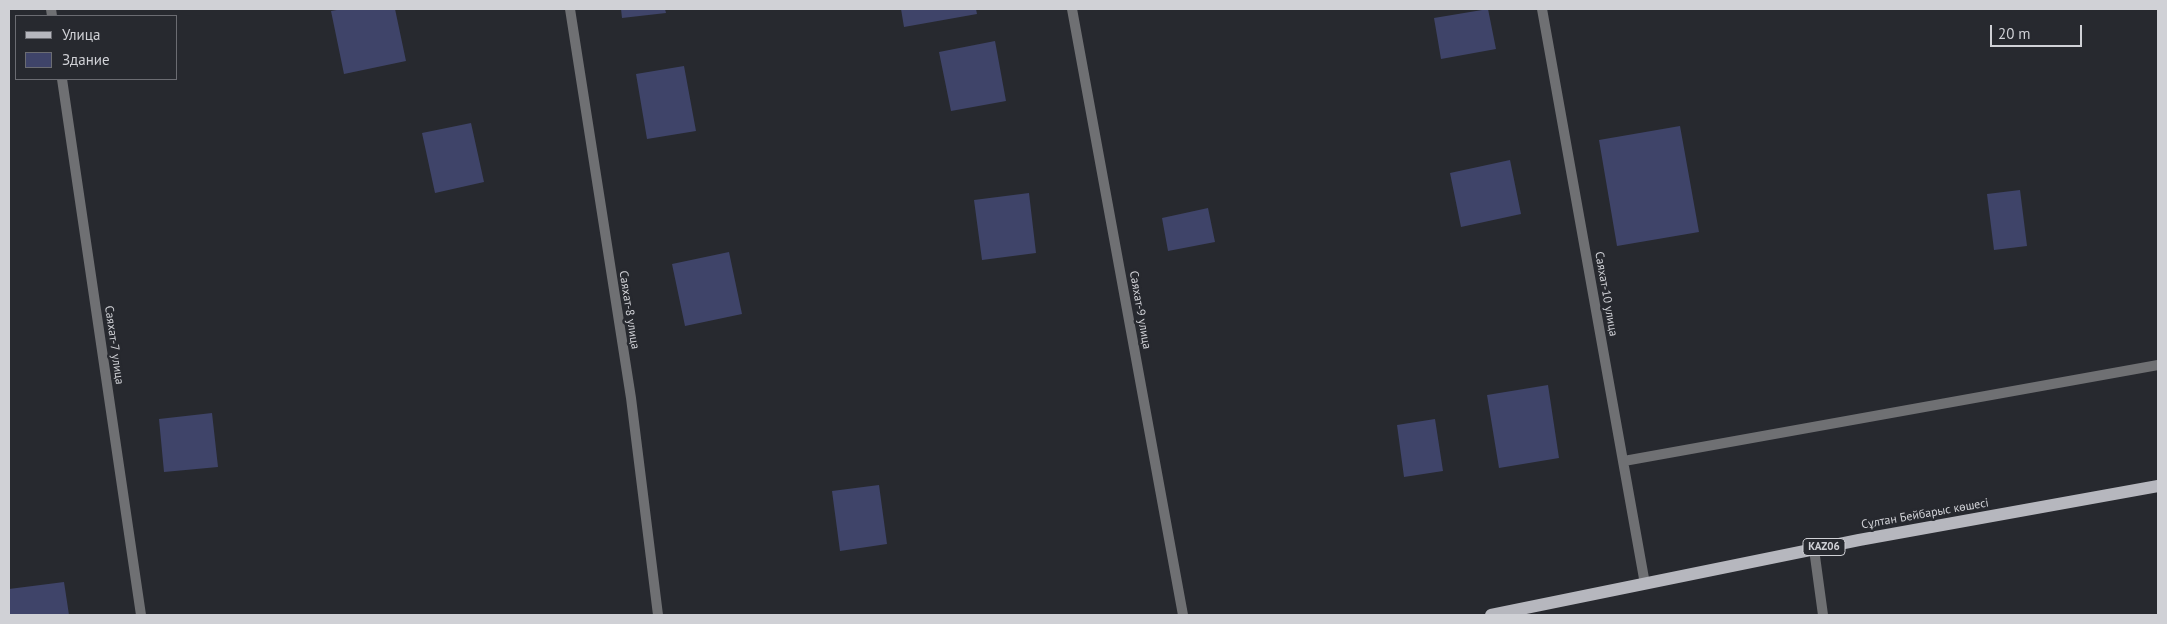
<!DOCTYPE html>
<html>
<head>
<meta charset="utf-8">
<style>
	body { margin:0 }
	#map { position:relative; width:2167px; height:624px; overflow:hidden; background:#27292f; font-family:"PT Sans",sans-serif }
	canvas { display:block }
	.frame { position:absolute; inset:0; border:10px solid #d0d1d6; pointer-events:none }
	.legend { position:absolute; left:15px; top:15px; width:162px; height:65px; box-sizing:border-box; background:#27292f; border:1px solid #6b6c72; margin:0; padding:6px 9px; list-style:none; font-size:15px; color:#d0d1d6 }
	.legend li { display:flex; align-items:center; gap:10px; height:25px }
	.legend b { width:25px; border:1px solid #6b6c72 }
	.scale { position:absolute; left:1990px; top:25px; width:92px; height:22px; box-sizing:border-box; border:2px solid #d0d1d6; border-top:0; padding-left:6px; font-size:15px; line-height:18px; white-space:nowrap; color:#d0d1d6; -webkit-text-stroke:4px #27292f; paint-order:stroke }
</style>
</head>
<body>
<div id="map">
<canvas width="2167" height="624"></canvas>
<div class="frame"></div>
<ul class="legend">
<li><b style="height:6px;background:#b6b7be"></b>Улица</li>
<li><b style="height:14px;background:#3f4469"></b>Здание</li>
</ul>
<div class="scale">20 m</div>
</div>
<script>
const context = document.querySelector('canvas').getContext('2d');
context.lineJoin = 'round';
function paint(path, color) { context.fillStyle = color; context.fill(path, 'evenodd'); }
function trace(path, color, width, dash) { context.strokeStyle = color; context.lineWidth = width; context.lineCap = dash ? 'butt' : 'round'; context.setLineDash(dash || []); context.stroke(path); }
function drawText(font, color, halo, rows, align = 'center') {
  context.font = font + ' "PT Sans",sans-serif'; context.lineWidth = 5; context.setLineDash([]); context.textBaseline = 'middle'; context.strokeStyle = halo; context.fillStyle = color; for (const [text, x, y, turn = 0] of rows) {
    context.save(); context.translate(x, y); context.rotate((+turn || 0) * Math.PI / 180); context.textAlign = isNaN(turn) ? turn : align; if (halo) context.strokeText(text, 0, 0); context.fillText(text, 0, 0); context.restore();
  }
}
const building = new Path2D(`
	M342,9H395L406,61L344,74L331,11Z
	M621,9H665L666,13L622,18Z
	M901,9H976L977,14L904,27Z
	M1488,9L1496,49L1441,59L1434,18Z
	M995,41L1006,101L951,111L939,52Z
	M684,66L696,131L647,139L636,74Z
	M471,123L484,182L435,193L422,133Z
	M1680,126L1699,232L1617,246L1599,140Z
	M1510,160L1521,214L1461,227L1450,173Z
	M2020,190L2027,246L1994,250L1987,194Z
	M1029,193L1036,253L982,260L974,200Z
	M1208,208L1215,242L1168,251L1162,218Z
	M729,252L742,314L685,326L672,264Z
	M1548,385L1559,458L1499,468L1487,395Z
	M212,413L218,467L164,472L159,419Z
	M1435,419L1443,471L1404,477L1397,425Z
	M879,485L887,544L840,551L832,491Z
	M64,582L69,615H9V589Z`);
const street = new Path2D(`
	M51,9L52,16
	M570,9L631,398L658,615
	M1072,9L1183,615
	M1542,9L1645,584
	M62,79L141,615
	M1624,461L2158,365
	M1814,549L1823,615`);
const primary = new Path2D(`
	M1491,615L1859,540L2158,486`);
const shields = [
	[1824,547,42]
];
const shieldNames = [
	["KAZ06",1824,547]
];
const streetNames = [
	["Саяхат-10 улица",1606,294,80],
	["Саяхат-8 улица",629,310,81],
	["Саяхат-9 улица",1140,310,80],
	["Саяхат-7 улица",114,345,82],
	["Сұлтан Бейбарыс көшесі",1925,514,-10]
];
paint(building, '#3f4469');
trace(street, '#6f7073', 10);
trace(primary, '#b6b7be', 12);
for (const [x, y, w] of shields) { const box = new Path2D(); box.roundRect(x - w / 2, y - 8.5, w, 17, 4); context.fillStyle = '#27292f'; context.fill(box); trace(box, '#d0d1d6', 1); }
drawText('bold 11px', '#d0d1d6', null, shieldNames);
drawText('12px', '#d0d1d6', '#27292f', streetNames);
</script>
</body>
</html>
